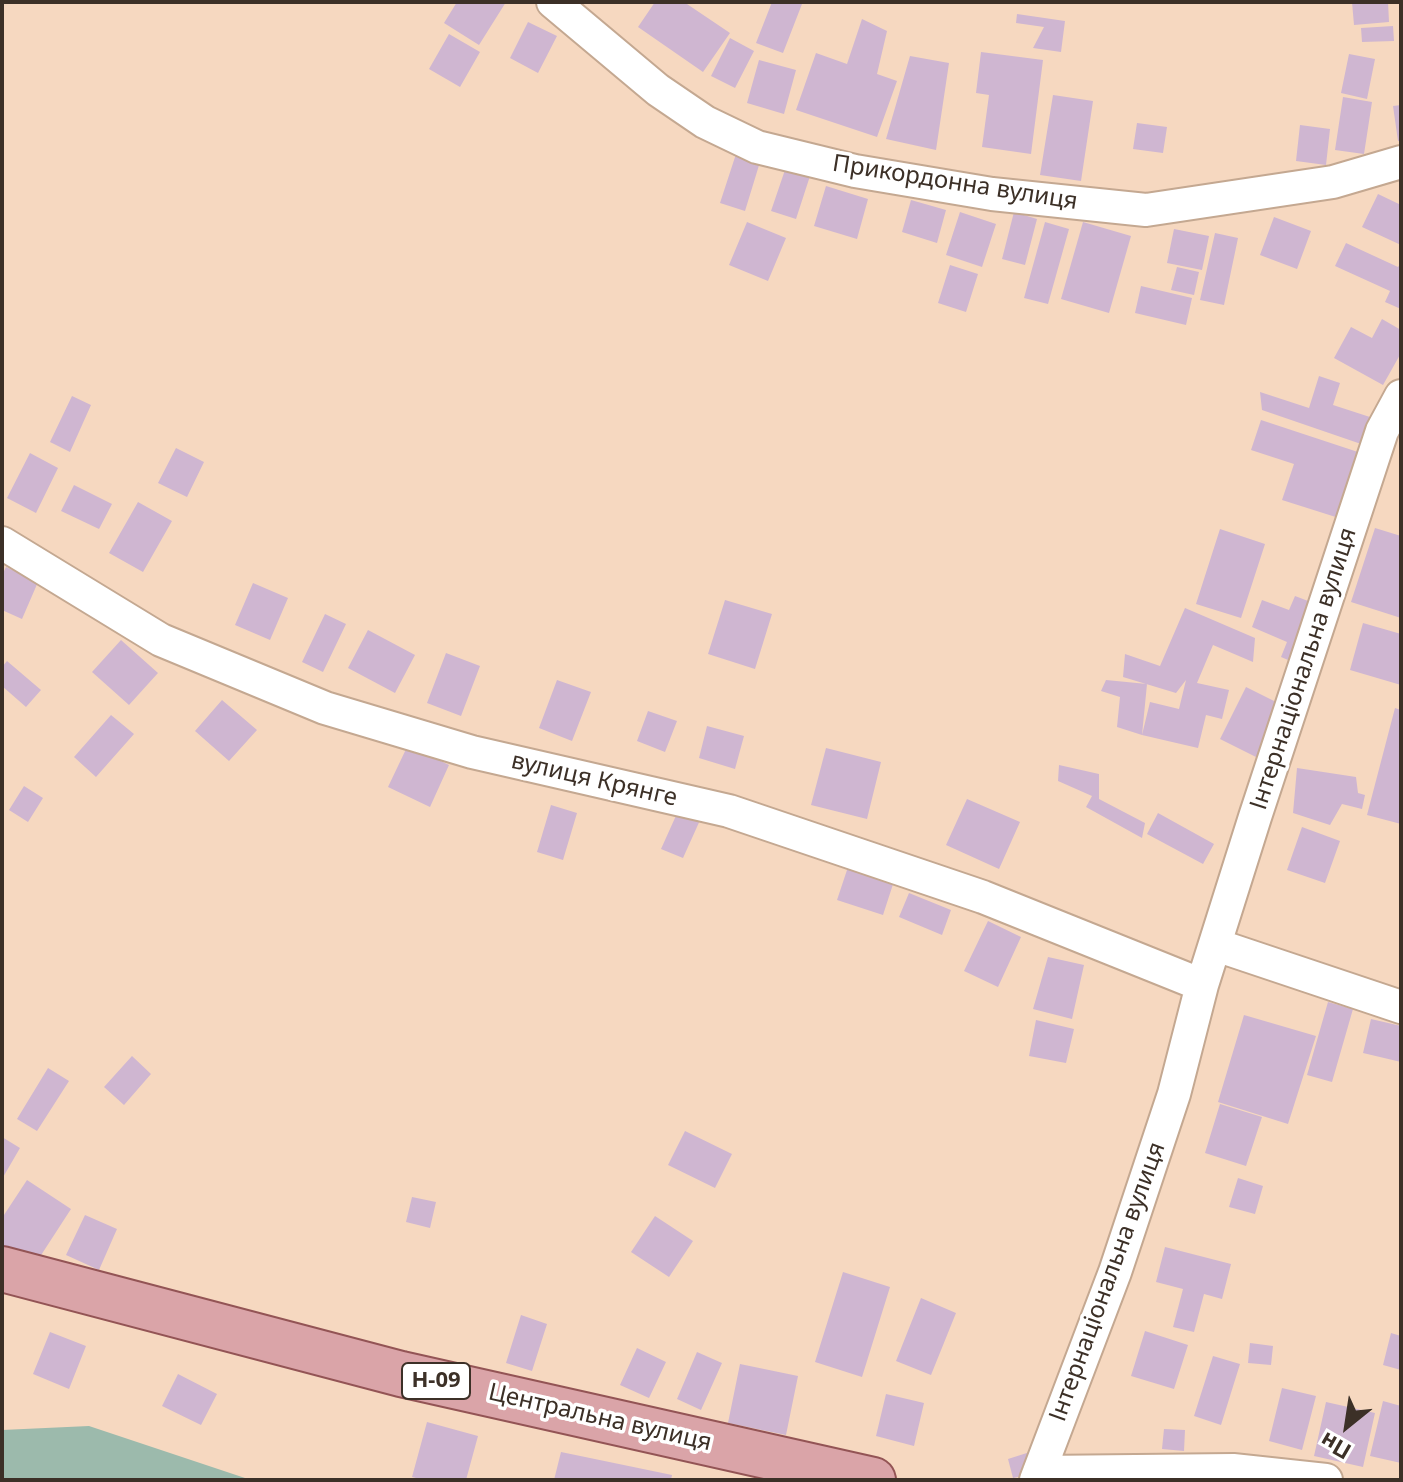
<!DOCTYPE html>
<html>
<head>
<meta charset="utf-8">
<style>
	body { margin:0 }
	#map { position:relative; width:1403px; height:1482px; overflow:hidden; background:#f6d8c0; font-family:"Noto Sans",sans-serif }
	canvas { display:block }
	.frame { position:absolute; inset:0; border:4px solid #3c3027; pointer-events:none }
	.north { position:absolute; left:1307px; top:1386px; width:80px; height:80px; -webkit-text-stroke:6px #fff; paint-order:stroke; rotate:210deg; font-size:22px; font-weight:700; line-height:32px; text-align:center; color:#3c3027 }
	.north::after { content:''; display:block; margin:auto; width:28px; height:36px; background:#3c3027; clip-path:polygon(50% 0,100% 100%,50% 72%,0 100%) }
</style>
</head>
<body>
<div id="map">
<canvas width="1403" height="1482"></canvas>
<div class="frame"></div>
<div class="north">Пн</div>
</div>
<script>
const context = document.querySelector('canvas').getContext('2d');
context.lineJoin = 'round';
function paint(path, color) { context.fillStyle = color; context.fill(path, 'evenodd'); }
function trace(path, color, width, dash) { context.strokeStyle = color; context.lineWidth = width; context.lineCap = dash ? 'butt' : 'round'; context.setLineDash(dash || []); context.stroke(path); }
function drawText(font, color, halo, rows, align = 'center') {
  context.font = font + ' "Noto Sans",sans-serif'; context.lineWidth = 7; context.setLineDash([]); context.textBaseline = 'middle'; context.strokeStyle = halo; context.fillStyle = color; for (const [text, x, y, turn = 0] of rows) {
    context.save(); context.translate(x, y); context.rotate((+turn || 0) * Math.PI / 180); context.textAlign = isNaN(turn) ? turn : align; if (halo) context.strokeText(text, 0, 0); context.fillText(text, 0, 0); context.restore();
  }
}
const green = new Path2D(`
	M89,1426L251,1480H2V1430Z`);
const building = new Path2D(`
	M457,2H506L479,45L444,23Z
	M655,2H684L730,33L703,72L638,27Z
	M772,2L802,4L783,53L756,43Z
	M1352,2H1388L1389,22L1354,25Z
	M1017,14L1065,21L1061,52L1033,48L1044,27L1016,23Z
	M862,19L887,31L877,74L897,81L877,137L796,110L816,53L847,64Z
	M528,22L557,36L538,73L510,58Z
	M1393,26L1394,41L1362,42L1361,28Z
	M449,34L480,52L460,87L429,69Z
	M730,38L754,51L735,88L711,76Z
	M981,52L1043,60L1031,154L982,147L989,95L976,93Z
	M1349,54L1375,59L1367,99L1341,93Z
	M910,56L949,63L936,150L886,139Z
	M759,60L796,70L784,114L747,103Z
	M1053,95L1093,101L1081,181L1040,175Z
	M1343,97L1372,102L1364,154L1335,150Z
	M1401,105V141H1398L1393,106Z
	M1137,123L1167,127L1163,153L1133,149Z
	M1300,125L1330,129L1326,165L1296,161Z
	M736,154L760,162L745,211L720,203Z
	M786,167L810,176L796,219L771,211Z
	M826,186L868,199L857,239L814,226Z
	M1378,194L1401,205V245L1362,227Z
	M911,200L946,210L937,243L902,232Z
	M960,212L996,224L982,267L946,255Z
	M1014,212L1037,219L1025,265L1002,259Z
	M1274,217L1311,231L1297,269L1260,255Z
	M747,222L786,238L768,281L729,265Z
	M1045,222L1069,229L1048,304L1024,298Z
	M1083,222L1131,236L1109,313L1061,299Z
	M1174,229L1209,236L1202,270L1167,263Z
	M1215,233L1238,238L1224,305L1200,300Z
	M1346,243L1398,267L1401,263V309L1385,302L1390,291L1335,266Z
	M950,265L978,274L966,312L938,303Z
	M1177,267L1199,272L1194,295L1171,290Z
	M1141,286L1192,298L1186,325L1135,313Z
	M1382,319L1401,330V353L1383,385L1334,358L1351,327L1372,338Z
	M1319,376L1340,383L1333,405L1373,418L1364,445L1262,410L1260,392L1309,408Z
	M72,396L91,405L70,452L50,442Z
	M1261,420L1364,454L1342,519L1282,500L1294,464L1251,450Z
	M176,448L204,462L187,497L158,483Z
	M30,453L58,468L36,513L7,498Z
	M74,485L112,504L99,529L61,511Z
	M138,502L172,521L143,572L109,553Z
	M1375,528L1401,536V618L1351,602Z
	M1220,529L1265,544L1241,618L1196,604Z
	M6,567L38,582L22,619L2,610V575Z
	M253,583L288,598L270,640L235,625Z
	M1295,596L1316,604L1293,662L1281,657L1287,642L1252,627L1262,600L1289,610Z
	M725,600L772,614L755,669L708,654Z
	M1185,608L1255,638L1253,662L1213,645L1197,683L1229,690L1222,719L1206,715L1198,748L1142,735L1117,727L1120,697L1101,691L1106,680L1147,684L1142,735L1150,702L1179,709L1186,680L1176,693L1123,677L1125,654L1160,666Z
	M325,614L346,624L323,672L302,662Z
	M1363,623L1401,634V685L1350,670Z
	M368,630L415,655L395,693L348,668Z
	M121,640L158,673L129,705L92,672Z
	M446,653L480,666L461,716L427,703Z
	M7,661L41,690L26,707L2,686V667Z
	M557,680L591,692L572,741L539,728Z
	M1246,687L1288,708L1262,760L1220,739Z
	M222,700L257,730L229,761L195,731Z
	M1395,708L1401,710V824L1367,815Z
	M648,711L677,721L665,752L637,741Z
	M111,715L134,734L96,777L74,757Z
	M707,726L744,736L735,769L699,758Z
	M408,745L449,765L430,807L388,787Z
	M826,748L881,762L867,819L811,805Z
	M1059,765L1099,774V799L1145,823L1142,838L1086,807L1092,796L1058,781Z
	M1297,768L1356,777L1358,793L1365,795L1362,809L1342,804L1330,825L1293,813Z
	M24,786L43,798L28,822L9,810Z
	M967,799L1020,822L999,869L946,845Z
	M551,805L577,813L563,860L537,852Z
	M679,809L701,818L683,858L661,849Z
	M1158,813L1214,844L1203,864L1147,834Z
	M1302,827L1340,841L1325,883L1287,870Z
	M849,864L895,878L883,915L837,900Z
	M909,893L951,910L942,935L899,917Z
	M988,921L1021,937L998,987L964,971Z
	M1048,957L1084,965L1072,1019L1033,1009Z
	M1328,1002L1353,1009L1332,1082L1307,1075Z
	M1244,1015L1316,1036L1288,1124L1218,1102Z
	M1371,1019L1401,1026V1062L1363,1053Z
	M1036,1020L1074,1029L1066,1063L1029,1056Z
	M132,1056L151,1074L124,1105L104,1087Z
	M48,1068L69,1081L37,1131L17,1119Z
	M1220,1104L1262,1117L1246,1166L1205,1153Z
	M685,1131L732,1154L715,1188L668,1165Z
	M2,1137L20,1148L2,1179Z
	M1238,1178L1263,1186L1255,1214L1229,1207Z
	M27,1180L71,1209L34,1266L2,1245V1218Z
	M412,1197L436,1202L430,1228L406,1222Z
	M85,1215L117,1229L99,1270L66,1255Z
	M655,1216L693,1241L669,1277L631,1252Z
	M1165,1247L1231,1264L1222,1299L1204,1294L1194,1332L1173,1327L1183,1289L1156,1282Z
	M843,1272L890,1287L862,1377L815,1362Z
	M921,1298L956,1313L931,1375L896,1361Z
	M521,1315L547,1324L532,1371L506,1363Z
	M1145,1331L1188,1345L1174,1389L1131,1376Z
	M50,1332L86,1346L69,1389L33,1374Z
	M1391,1333L1401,1336V1370L1383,1365Z
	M1250,1343L1273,1346L1271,1365L1248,1363Z
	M637,1348L666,1362L649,1398L620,1385Z
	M697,1352L722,1363L701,1410L677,1399Z
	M1213,1356L1240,1364L1221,1425L1194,1416Z
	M740,1364L798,1376L786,1435L728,1423Z
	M178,1374L217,1394L201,1425L162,1406Z
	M1282,1388L1316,1396L1302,1450L1269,1441Z
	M886,1394L924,1403L914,1446L876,1436Z
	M1383,1401L1401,1406V1463L1370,1456Z
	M1326,1402L1375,1413L1363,1467L1314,1456Z
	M427,1422L478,1436L466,1480H424L412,1477Z
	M1164,1429L1185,1430L1184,1451L1162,1449Z
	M561,1452L672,1475L671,1480H554Z
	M1030,1452L1035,1473L1013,1478L1008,1459Z`);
const minor = new Path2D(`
	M553,2L658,90L705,122L757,147L855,171L992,194L1146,210L1333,182L1401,162
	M2,543L161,640L325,708L472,752L729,811L983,897L1202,985
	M1216,945L1401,1007
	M1039,1472L1233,1470L1326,1480
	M1036,1480L1115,1272L1174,1094L1202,985L1255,817L1382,431L1401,396`);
const primary = new Path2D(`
	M2,1269L401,1374L873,1480`);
const shields = [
	[436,1381,68]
];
const shieldNames = [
	["Н-09",436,1381]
];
const streetNames = [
	["Прикордонна вулиця",955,183,9],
	["Інтернаціональна вулиця",1304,669,-72],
	["вулиця Крянге",594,780,13],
	["Інтернаціональна вулиця",1108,1282,-70],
	["Центральна вулиця",600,1418,13]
];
paint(green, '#9cbaac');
paint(building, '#cfb6d1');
trace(minor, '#c4a891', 36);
trace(primary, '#935455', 48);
trace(minor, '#fff', 32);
trace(primary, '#daa4a8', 44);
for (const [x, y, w] of shields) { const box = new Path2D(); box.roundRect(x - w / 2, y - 18, w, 36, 6); context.fillStyle = '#fff'; context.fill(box); trace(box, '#3c3027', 2); }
drawText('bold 22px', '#3c3027', null, shieldNames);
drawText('24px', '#3c3027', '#fff', streetNames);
</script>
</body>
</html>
